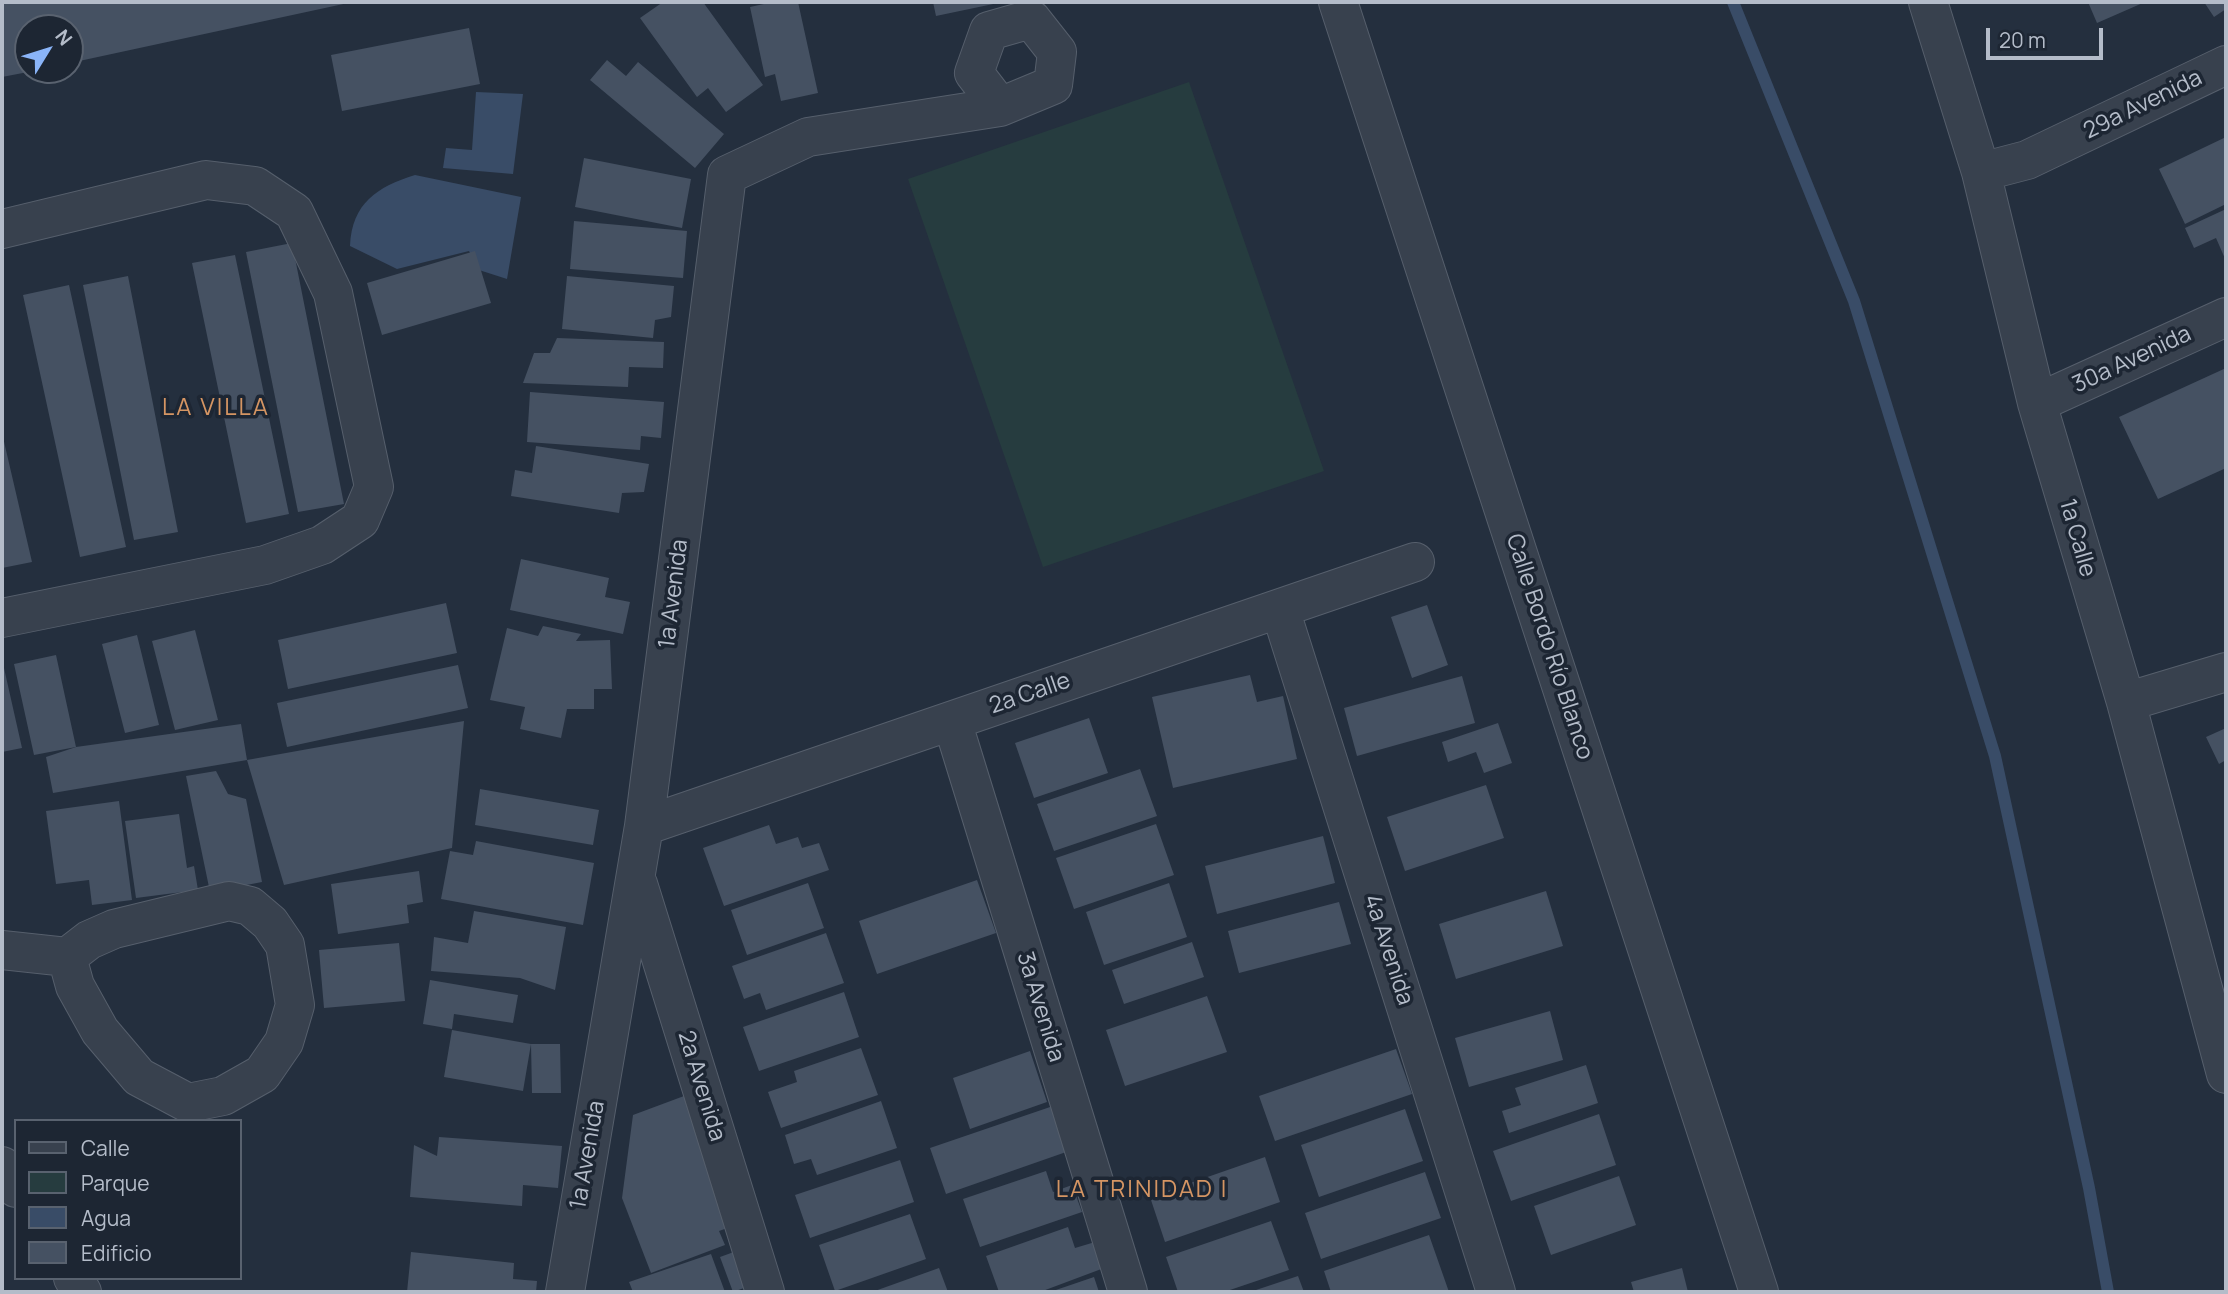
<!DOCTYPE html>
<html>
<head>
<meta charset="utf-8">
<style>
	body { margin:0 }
	#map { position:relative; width:2228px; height:1294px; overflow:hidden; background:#242f3e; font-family:Manrope,sans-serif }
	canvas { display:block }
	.frame { position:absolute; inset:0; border:4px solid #b4bcc9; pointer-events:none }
	.legend { position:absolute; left:14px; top:1119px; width:228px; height:161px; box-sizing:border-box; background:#1d2633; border:2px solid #59626f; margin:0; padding:9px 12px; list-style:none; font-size:21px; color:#b4bcc9 }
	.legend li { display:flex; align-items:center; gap:14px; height:35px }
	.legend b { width:35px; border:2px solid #59626f }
	.north { position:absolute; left:14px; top:14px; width:70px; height:70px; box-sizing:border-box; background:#1d2633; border:2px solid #59626f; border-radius:50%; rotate:52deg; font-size:19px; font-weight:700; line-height:28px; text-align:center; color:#b4bcc9 }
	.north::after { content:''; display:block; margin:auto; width:24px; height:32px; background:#8ab4f8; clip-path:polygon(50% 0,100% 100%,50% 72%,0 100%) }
	.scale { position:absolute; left:1986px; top:28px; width:117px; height:32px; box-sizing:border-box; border:4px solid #b4bcc9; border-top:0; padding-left:9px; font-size:21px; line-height:24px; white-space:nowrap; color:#b4bcc9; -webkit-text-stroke:5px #1d2633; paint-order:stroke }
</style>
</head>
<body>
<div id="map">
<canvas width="2228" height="1294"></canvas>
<div class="frame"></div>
<ul class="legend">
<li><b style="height:9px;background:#38414e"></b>Calle</li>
<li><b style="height:19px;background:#263c3f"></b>Parque</li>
<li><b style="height:19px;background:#394c67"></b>Agua</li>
<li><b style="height:19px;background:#455162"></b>Edificio</li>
</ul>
<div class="north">N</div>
<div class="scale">20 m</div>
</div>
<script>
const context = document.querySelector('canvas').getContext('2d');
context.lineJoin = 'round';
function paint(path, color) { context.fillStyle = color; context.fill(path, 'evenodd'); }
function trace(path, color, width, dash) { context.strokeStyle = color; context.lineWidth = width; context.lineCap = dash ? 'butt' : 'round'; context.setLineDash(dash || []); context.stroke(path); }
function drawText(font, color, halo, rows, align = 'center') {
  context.font = font + ' Manrope,sans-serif'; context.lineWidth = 7; context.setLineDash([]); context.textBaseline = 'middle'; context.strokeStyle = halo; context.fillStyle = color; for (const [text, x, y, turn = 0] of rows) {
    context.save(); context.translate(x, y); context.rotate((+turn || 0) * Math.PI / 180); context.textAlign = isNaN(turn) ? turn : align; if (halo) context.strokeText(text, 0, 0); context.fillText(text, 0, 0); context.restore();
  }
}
const green = new Path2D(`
	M1189,82L1324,471L1043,567L908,179Z`);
const water = new Path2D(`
	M476,92L523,94L513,174L443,168L446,148L472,150Z
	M415,175L521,197L507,279L479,270L469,251L397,269L350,246C352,203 377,187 415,175Z`);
const stream = new Path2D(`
	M1733,2L1854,301L1995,756L2089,1188L2108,1292`);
const building = new Path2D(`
	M2,2H348V3L70,63V28H28V72L2,77Z
	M663,2H703L763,85L726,112L708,88L697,97L640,18Z
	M773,2H798L818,93L781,101L775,74L765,77L750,7Z
	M933,2H998V3L936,16Z
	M2088,2H2145L2097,23Z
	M2204,2H2226V9L2214,17Z
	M469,28L480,84L342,111L331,55Z
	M607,60L626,76L638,62L724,134L695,168L590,80Z
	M2226,137V204L2185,224L2159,169Z
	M584,158L691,179L682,228L575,207Z
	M2226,209V261L2216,238L2194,248L2185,228Z
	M574,221L687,231L683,278L570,269Z
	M292,243L344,504L298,512L246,252Z
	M475,251L491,303L382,335L367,283Z
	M235,255L289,514L246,523L192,263Z
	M128,276L178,532L134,540L83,285Z
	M567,276L674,286L671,317L655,320L653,338L562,329Z
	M69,285L126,547L80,557L23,295Z
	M557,338L664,342L663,368L629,367L628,387L523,383L534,353H550Z
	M2226,368V468L2158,499L2119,417Z
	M530,392L664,402L661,438L641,436L640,450L527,442Z
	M2,433L32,562L2,568Z
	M536,446L649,464L644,492L622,493L619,513L511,496L515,470L532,473Z
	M521,559L609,578L605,597L630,602L623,634L510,610Z
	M446,603L457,653L288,689L278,640Z
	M1427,605L1448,665L1412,678L1391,617Z
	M543,626L581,634L576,641L610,640L612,689H594V709H567L561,738L520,729L525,707L490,700L507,628L538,636Z
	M195,630L218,720L175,730L152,641Z
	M137,635L159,725L125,733L102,644Z
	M56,655L76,747L34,755L14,664Z
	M458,665L468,708L287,747L277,703Z
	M2,668H4L22,748L2,752Z
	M1250,675L1257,702L1283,696L1297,759L1173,788L1152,697Z
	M1462,676L1475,723L1357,756L1344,708Z
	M1089,718L1108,773L1034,798L1015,743Z
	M464,721L452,848L284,885L247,760L53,793L46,757L76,747L241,724L247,760Z
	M1498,723L1512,763L1484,773L1476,752L1448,762L1442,742Z
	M2226,728V760L2219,764L2206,737Z
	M1140,769L1157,816L1054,851L1037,804Z
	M216,771L228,794L246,799L262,882L210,892L186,776Z
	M1486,785L1504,838L1405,871L1387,817Z
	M480,789L599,810L593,845L475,825Z
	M119,801L132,900L92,905L89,880L56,884L46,811Z
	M179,814L187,868L194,866L198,890L136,898L125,821Z
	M1156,824L1174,875L1074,909L1056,858Z
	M769,825L776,844L798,837L802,848L819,843L829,870L724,906L703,848Z
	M1323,836L1335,883L1217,914L1205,866Z
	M476,841L594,863L583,925L441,899L450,851L473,855Z
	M419,871L423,902L407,905L409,923L338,934L331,884Z
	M977,880L996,933L877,974L859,921Z
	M808,883L824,928L747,955L731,910Z
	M1169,883L1187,937L1104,965L1086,912Z
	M1546,891L1563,946L1456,979L1439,924Z
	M1339,902L1351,944L1239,973L1228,931Z
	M474,911L566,927L555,990L520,978L431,971L434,937L468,943Z
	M826,933L844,983L766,1010L760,993L744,999L732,966Z
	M1192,942L1204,977L1124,1004L1112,970Z
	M399,943L405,1001L324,1008L319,950Z
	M430,980L518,995L513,1023L454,1014L452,1029L423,1024Z
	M844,992L859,1037L759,1071L743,1027Z
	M1207,996L1227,1052L1125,1086L1106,1030Z
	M1550,1011L1563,1060L1469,1087L1455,1038Z
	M452,1030L531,1044H560L561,1093H532L531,1044L523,1091L444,1077Z
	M861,1048L878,1095L781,1128L768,1092L797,1082L794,1071Z
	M1396,1049L1412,1094L1275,1141L1259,1096Z
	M1030,1051L1047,1102L970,1129L953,1078Z
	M1586,1065L1598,1103L1509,1133L1502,1111L1521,1105L1515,1088Z
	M684,1096L733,1226L719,1231L725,1245L651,1273L622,1198L633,1115Z
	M881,1101L897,1148L817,1175L811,1159L794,1164L785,1135Z
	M1053,1106L1069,1151L946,1194L930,1148Z
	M1405,1109L1423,1161L1319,1197L1301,1145Z
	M1599,1114L1616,1165L1511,1201L1493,1151Z
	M439,1137L562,1146L558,1188L523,1185L522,1206L410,1197L414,1145L437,1156Z
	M1265,1157L1280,1202L1165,1242L1150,1197Z
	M900,1160L914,1202L810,1238L795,1195Z
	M1046,1171L1053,1192L1072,1185L1082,1212L980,1247L963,1199Z
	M1425,1172L1441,1218L1321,1259L1305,1213Z
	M1619,1176L1636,1225L1551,1255L1534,1206Z
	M910,1214L926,1259L835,1291L819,1245Z
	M1271,1221L1289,1270L1224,1292H1178L1166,1257Z
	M1068,1227L1075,1248L1095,1242L1104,1268L1040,1292H999L986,1256Z
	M1429,1235L1449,1292H1331L1324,1271Z
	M742,1249L755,1284L733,1292L720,1257Z
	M411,1252L514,1263L513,1279L537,1281L536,1292H407Z
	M711,1254L725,1292H633L629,1282Z
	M939,1268L948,1292H872Z
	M1682,1268L1688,1292H1634L1631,1282Z
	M1298,1276L1304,1292H1250Z
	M1094,1277L1099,1292H1050Z`);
const minor = new Path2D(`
	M1338,2L1759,1292
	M1928,2L1981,172L2037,403L2126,702L2226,1074
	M1981,172L2027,160L2226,65
	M2,229L206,180L255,186L294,212L333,293L374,487L360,520L322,545L265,565L2,618
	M2037,403L2226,317
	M1280,609L1496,1292
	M2126,702L2226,672
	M952,721L1128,1292
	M644,826L1415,562
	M638,884L765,1292
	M2,950L67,957L89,940L114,929L229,901L250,906L270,923L285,945L295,1005L284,1042L262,1074L223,1096L188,1103L139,1077L100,1031L75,986L67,957
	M2,1166L16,1188
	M73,1278L82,1292
	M565,1292L644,826L727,175L808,137L1000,107L1053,85L1057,52L1031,19L989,31L974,73L1000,107`);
const streetNames = [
	["29a Avenida",2143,105,-26],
	["30a Avenida",2132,360,-25],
	["1a Calle",2077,538,74],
	["1a Avenida",674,594,-83],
	["Calle Bordo Río Blanco",1549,647,72],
	["2a Calle",1030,694,-19],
	["4a Avenida",1388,950,72],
	["3a Avenida",1040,1007,73],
	["2a Avenida",701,1086,73],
	["1a Avenida",588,1155,-80]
];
const neighbourhoodNames = [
	["LA VILLA",216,408],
	["LA TRINIDAD I",1142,1190]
];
paint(green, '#263c3f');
paint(water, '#394c67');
trace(stream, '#394c67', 12);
paint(building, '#455162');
trace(minor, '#565f6c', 40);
trace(minor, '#38414e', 38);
drawText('23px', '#b4bcc9', '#1d2633', streetNames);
context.letterSpacing = '2px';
drawText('24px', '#d59563', '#1d2633', neighbourhoodNames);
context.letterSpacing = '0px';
</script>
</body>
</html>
